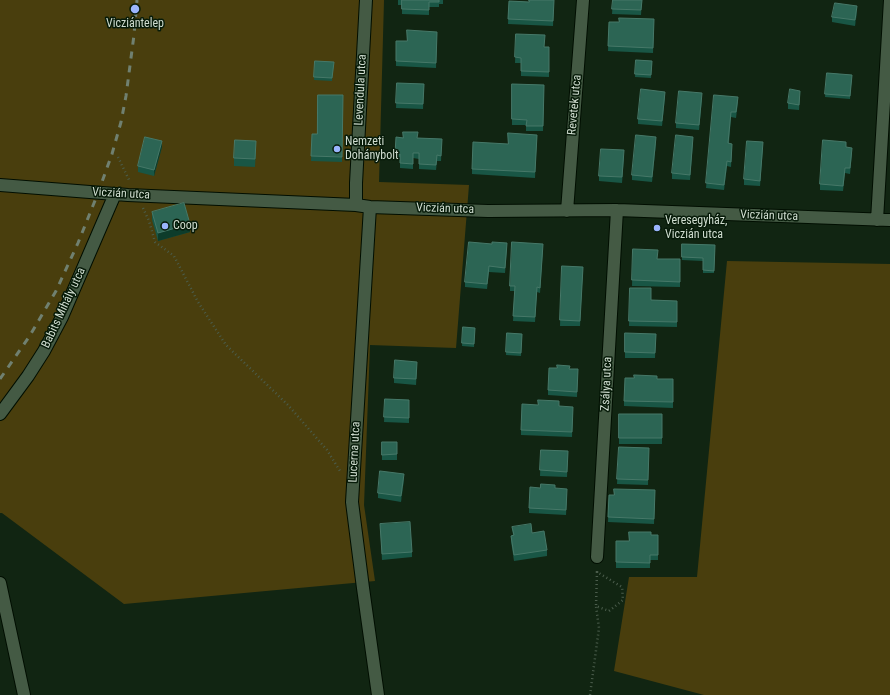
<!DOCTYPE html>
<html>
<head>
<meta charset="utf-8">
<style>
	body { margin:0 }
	canvas { display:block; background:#112512 }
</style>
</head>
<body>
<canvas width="890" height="695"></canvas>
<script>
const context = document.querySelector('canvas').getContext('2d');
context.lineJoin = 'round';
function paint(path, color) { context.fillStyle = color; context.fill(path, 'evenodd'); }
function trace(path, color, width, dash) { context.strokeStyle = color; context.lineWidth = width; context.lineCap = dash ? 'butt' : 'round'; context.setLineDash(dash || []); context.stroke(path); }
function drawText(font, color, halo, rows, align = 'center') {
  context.font = font + ' "Roboto Condensed",sans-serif'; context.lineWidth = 3; context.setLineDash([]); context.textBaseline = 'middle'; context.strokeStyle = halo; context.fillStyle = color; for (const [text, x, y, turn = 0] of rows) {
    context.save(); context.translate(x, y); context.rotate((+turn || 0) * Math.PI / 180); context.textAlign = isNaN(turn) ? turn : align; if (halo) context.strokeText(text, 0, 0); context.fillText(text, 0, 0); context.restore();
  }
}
const green = new Path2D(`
	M0,0H384L379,182L469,185L456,348L370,345L364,505L375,581L124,604L2,513H0Z
	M727,261L890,264V695H704L614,671L629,577H697Z`);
const path = new Path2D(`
	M118,157L130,182
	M143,208L149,221L155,242L174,256L198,302L226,345L288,405L327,450L340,471
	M597,572L596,606L609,611L623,600L622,587L597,572V570
	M590,695L599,628L596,606`);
const minor = new Path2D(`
	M0,185L128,195L356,205L370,207L488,211L617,210L890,220
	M356,205V183L366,0
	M370,207L352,502L363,588L378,695
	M567,211L583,0
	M877,220L890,0
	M0,414L28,376L44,351L62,317L115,194
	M597,557L617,210
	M0,583L24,695`);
const rail = new Path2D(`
	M0,379L29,337L56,291L78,243L98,193L112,154L121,122L126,96L134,35L137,0`);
const wall = new Path2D(`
	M398,0H443V4H439V7H429V15L402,14V5H398Z
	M554,0L553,26L508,24L509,1L529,2Z
	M613,0H642L641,15L612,14Z
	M857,12L855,26L832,22V17Z
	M654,19L653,53L608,51L609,22H619Z
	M437,32L436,68L396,66V41H407Z
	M516,34L544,47H549V77L521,76V63H515Z
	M636,60L652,61L651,78L635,77Z
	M315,61L334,62L332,81L314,80Z
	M827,73L852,75L850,99L825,97Z
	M397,83L424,84L423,109L396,108Z
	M512,84L544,85L543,131H526V125H512Z
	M343,95L342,162L311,161L312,134H317Z
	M714,95L738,102L736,118L731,117L729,143L732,149L731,167L727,166L724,190L706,188Z
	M800,96L799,110L788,109V103Z
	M665,97L662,126L638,124V119Z
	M702,98L699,130L676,128V123Z
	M537,135L535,178L472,174V169L508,144Z
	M396,137L442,139L441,161H437L436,170L419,169V159L413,158V169L400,168V159H395Z
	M693,142L690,180L672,179V173Z
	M656,143L652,182L632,180V175Z
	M162,147L154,176L138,172V166Z
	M763,147L760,186L744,185V179Z
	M846,147L852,153L850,174L845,173L843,191L820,190V184Z
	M256,149L255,167L234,166V158Z
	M624,156L622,183L599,181V176Z
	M152,212L190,232L158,241L152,220Z
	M682,244L715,245L714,273H703V261L682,260Z
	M507,248L505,273L489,272L487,289L465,287V282Z
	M543,249L540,293L537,292L535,322L513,321L515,291H510V286Z
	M633,249L658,259H680V287L632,286Z
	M562,266L583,267L580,326H560Z
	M630,288L651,300L677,301V327L629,326Z
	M463,327L475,328L474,347L462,346Z
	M507,333L522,334L521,356L506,355Z
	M656,334L655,358H625V352Z
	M417,367L416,385L394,383V378Z
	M570,369H578L577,397L548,395V390Z
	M657,379H673V408L624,406V401Z
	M385,399L409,400V423L384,422Z
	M573,407L572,437L521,435V430Z
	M619,414H662V444H619Z
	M382,442H397V460H382Z
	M619,447L649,448L648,485L617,484Z
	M541,450L568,451L567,477L540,476Z
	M404,479L401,502L378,498V493Z
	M655,490L654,524L608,522L609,495H614Z
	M567,494L566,515L529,513V508Z
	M380,524L412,552V557L382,560Z
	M512,527L532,533L547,550V556L514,561L511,541V536L513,535Z
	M651,535H658V560H650V568H616V541H629Z`);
const shadedWall = new Path2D(`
	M857,6V12L855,26V20Z
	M665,92V97L662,126V121Z
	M702,93V98L699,130V125Z
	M656,137V143L652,182V177Z
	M693,137V142L690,180V175Z
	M162,141V147L154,176V170Z
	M727,161V166L724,190V185Z
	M190,224V232L158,241V233Z
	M404,474V479L401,502V496Z`);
const building = new Path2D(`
	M402,0H439V2H429V10L402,9Z
	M529,0H554L553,21L508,19L509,1L529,2Z
	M613,0H642L641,10L612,9Z
	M835,3L857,6L855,20L832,17Z
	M619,18L654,19L653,48L608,46L609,22H619Z
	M407,30L437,32L436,63L396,61V41H407Z
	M516,34L545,35L544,47H549V72L521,71V58L515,57Z
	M636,60L652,61L651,75L635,74Z
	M315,61L334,62L332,78L314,77Z
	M827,73L852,75L850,96L825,94Z
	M397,83L424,84L423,104L396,103Z
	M512,84L544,85L543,126H526L527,120L512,119Z
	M641,89L665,92L662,121L638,119Z
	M790,89L800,91L799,105L788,103Z
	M679,91L702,93L699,125L676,123Z
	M318,95H343L342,157L311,156L312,134H317Z
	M714,95L738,97L736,112H731L728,143L732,144L731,162L727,161L724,185L706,183Z
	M403,132H418L417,138L442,139L441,156L437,155L436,165L419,164V153H413V164L400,163V154H395L396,137L403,138Z
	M508,133L537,135L535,172L472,169L473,142L508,144Z
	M636,135L656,137L652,177L632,175Z
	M676,135L693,137L690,175L672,173Z
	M145,137L162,141L154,170L138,166Z
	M235,140L256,141L255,159L234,158Z
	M823,140L846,142V147L852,148L850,168H845L843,186L820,184Z
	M747,141L763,142L760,181L744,179Z
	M601,149L624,150L622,177L599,176Z
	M184,203L190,224L158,233L152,212Z
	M469,242L492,244V242L507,243L505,268L489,266L487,284L465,282Z
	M512,242L543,244L540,288L537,287L535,317L513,316L515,286H510Z
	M682,244L715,245L714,271L703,270V258L682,257Z
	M633,249L658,250L657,259H680V282L632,280Z
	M562,266L583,267L580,321L560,320Z
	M630,288H651V300L677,301V322L629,321Z
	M463,327L475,328L474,344L462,343Z
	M507,333L522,334L521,353L506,352Z
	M625,333L656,334L655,353L625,352Z
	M395,360L417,362L416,379L394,378Z
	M557,365L570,366L569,369H578L577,392L548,390L549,368H557Z
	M634,375L657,376V379H673V402L624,401L625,378H634Z
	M385,399L409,400V418L384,417Z
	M538,400L559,401V406L573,407L572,432L521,430L522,404L538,405Z
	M619,414H662V438H619Z
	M382,442H397V454L382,455Z
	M619,447L649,448L648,480L617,479Z
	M541,450L568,451L567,472L540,470Z
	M380,471L404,474L401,496L378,493Z
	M541,484L555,485V488L567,489L566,510L529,508L530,487L540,488Z
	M614,489L655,490L654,519L608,517L609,495H614Z
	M410,522L412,552L382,554L380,524Z
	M531,524L532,533L544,531L547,550L514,555L511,536L514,535L512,527Z
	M629,532H651V535H658V555H650V563L616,562V541H629Z`);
const markers = [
	[135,9,5,"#9bb5fd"],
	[337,149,4,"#9bb5fd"],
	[165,226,4,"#9bb5fd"],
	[657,228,4,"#9bb5fd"]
];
const poiNames = [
	["Vicziántelep",135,24,"center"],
	["Nemzeti",345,142],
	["Dohánybolt",345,156],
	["Veresegyház,",665,221],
	["Viczián utca",665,235],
	["Coop",173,226]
];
const streetNames = [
	["Levendula utca",361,90,-87],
	["Revetek utca",575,105,-85],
	["Viczián utca",121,194,3],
	["Viczián utca",445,209,2],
	["Viczián utca",769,216,2],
	["Babits Mihály utca",64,308,-65],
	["Zsálya utca",607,384,-87],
	["Lucerna utca",355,452,-87]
];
paint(green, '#493e0d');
trace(minor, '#000e01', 14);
trace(path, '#4b5d4c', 2.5, [1, 3]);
trace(minor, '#445a44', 12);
trace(rail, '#708070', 3, [7, 7]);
paint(wall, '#195645');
paint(shadedWall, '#0d3c2b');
paint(building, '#2c6554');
trace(building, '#467868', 1);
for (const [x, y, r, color] of markers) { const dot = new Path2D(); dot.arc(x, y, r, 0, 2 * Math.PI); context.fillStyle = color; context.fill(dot); trace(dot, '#071b09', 1.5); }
drawText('12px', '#d0ddd0', '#071b09', poiNames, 'left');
drawText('12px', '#d0ddd0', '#071b09', streetNames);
</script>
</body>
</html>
